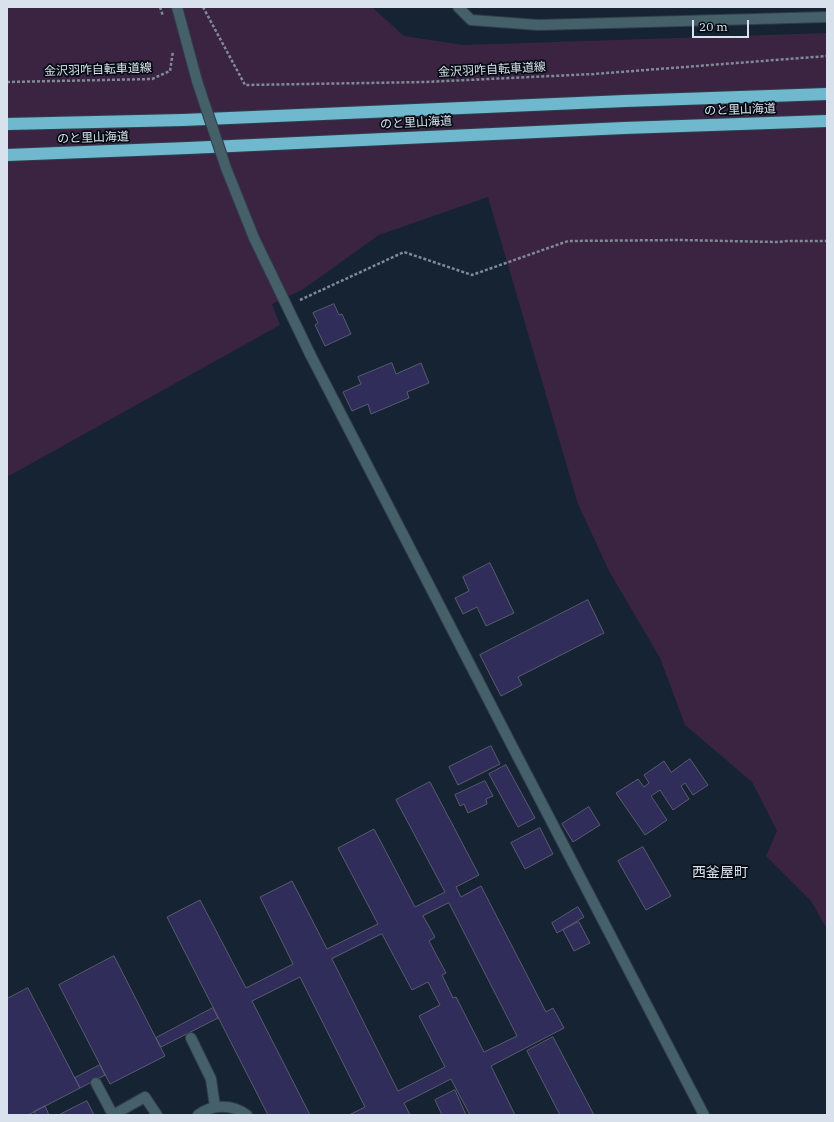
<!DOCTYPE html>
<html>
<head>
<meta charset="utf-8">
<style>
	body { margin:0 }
	#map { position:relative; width:834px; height:1122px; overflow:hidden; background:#152332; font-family:"IBM Plex Serif",serif }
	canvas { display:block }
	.frame { position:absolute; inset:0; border:8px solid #d8e1ec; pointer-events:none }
	.scale { position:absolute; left:692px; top:20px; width:57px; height:18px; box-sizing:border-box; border:2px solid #d8e1ec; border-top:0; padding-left:5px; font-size:12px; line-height:14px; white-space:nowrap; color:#d8e1ec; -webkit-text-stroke:3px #060c13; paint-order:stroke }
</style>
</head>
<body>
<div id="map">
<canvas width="834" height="1122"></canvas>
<div class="frame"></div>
<div class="scale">20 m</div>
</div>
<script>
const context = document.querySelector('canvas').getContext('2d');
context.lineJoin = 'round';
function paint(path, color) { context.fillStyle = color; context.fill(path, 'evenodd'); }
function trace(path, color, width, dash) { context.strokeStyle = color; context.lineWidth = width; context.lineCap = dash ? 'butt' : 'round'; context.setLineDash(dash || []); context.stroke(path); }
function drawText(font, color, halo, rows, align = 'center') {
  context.font = font + ' "IBM Plex Serif","Noto Sans JP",serif'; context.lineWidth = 3.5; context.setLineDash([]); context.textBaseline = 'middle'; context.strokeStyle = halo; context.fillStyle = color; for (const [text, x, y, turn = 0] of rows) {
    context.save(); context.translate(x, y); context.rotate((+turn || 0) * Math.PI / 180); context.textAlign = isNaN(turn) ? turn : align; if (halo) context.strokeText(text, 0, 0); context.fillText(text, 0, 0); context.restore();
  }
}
const green = new Path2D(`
	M7,7H372L404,36L463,45L827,33V929L811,901L766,856L777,831L752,782L685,725L660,658L609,571L578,504L488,197L379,235L302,290L272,304L280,325L7,477Z`);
const building = new Path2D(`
	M334,304L339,315L342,314L351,334L325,346L315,325L318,323L313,313Z
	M392,363L396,374L421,363L429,383L407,392L409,398L371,414L368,404L352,411L343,392L361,384L358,377Z
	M490,563L514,613L486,626L477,607L463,614L455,598L469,591L463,577Z
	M588,600L604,633L518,677L522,685L501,696L480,655Z
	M491,746L500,764L458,785L449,767Z
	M690,759L708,785L693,795L685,783L681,786L689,799L673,810L660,790L651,796L667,820L645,835L616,793L638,779L644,787L649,783L644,775L664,761L671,772Z
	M506,765L535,818L518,827L489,774Z
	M485,781L493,796L486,799L487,804L468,813L464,804L460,806L455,795Z
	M430,782L479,875L456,887L461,897L481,886L546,1012L553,1008L564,1028L491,1066L515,1115H470L451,1079L404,1103L410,1115H349L365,1107L300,977L252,1001L310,1115H268L167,917L200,900L246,988L293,964L260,897L292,881L327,949L378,924L338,848L374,829L415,907L445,892L396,800ZM449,903L517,1036L484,1052L456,997L453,998L442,975L446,973L429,941L435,937L423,916ZM382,934L412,990L428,982L440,1005L419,1016L445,1067L398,1091L332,959Z
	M589,807L600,825L573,842L562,824Z
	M540,828L553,854L525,869L511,843Z
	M643,847L671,896L646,910L618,861Z
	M578,907L584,917L557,933L552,923Z
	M579,922L590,943L574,951L563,930Z
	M114,956L165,1056L110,1084L59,985Z
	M28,988L80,1088L28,1115H7V999Z
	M213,1008L218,1018L161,1047L156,1038Z
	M553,1037L594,1115H560L527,1051Z
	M100,1065L105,1075L80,1088L75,1078Z
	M455,1090L466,1115H442L435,1100Z
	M87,1101L94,1115H59Z
	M45,1106L49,1115H36L34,1112Z`);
const path = new Path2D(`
	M160,7L163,16
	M203,7L245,85L425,82L594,74L827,56
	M7,82L152,79L170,71L173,51
	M300,300L404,252L472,275L568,241L680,240L777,242L787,241H827`);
const service = new Path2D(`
	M458,7L471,20L538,25L827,17
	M191,1038L211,1079L215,1107
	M96,1083L113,1115L145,1097L157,1115
	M198,1115C212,1104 232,1104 247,1115`);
const minor = new Path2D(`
	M177,7L197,81
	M226,168L254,238L310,354`);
const tertiary = new Path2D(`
	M310,354L509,740L704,1115`);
const motorway = new Path2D(`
	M7,124L183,120L625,101L827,94
	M7,155L188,148L624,128L827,121`);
const minorBridge = new Path2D(`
	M197,81L226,168`);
const streetNames = [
	["金沢羽咋自転車道線",98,70,-2],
	["金沢羽咋自転車道線",492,70,-3],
	["のと里山海道",740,110,-2],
	["のと里山海道",416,123,-3],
	["のと里山海道",93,138,-2]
];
const quarterNames = [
	["西釜屋町",720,873]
];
paint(green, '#3a2442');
paint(building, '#302d5a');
trace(building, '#5a5b70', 1);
trace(service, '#303e4c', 12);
trace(minor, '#303e4c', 12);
trace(tertiary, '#303e4c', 12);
trace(motorway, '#303e4c', 14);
trace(path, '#7f8a97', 2.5, [3, 2]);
trace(service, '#456069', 10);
trace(minor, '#456069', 10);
trace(tertiary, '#456069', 10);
trace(motorway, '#6fb8ce', 12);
trace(minorBridge, '#303e4c', 12, []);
trace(minorBridge, '#456069', 10);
drawText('12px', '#d8e1ec', '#060c13', streetNames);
drawText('14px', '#d8e1ec', '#060c13', quarterNames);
</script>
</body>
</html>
